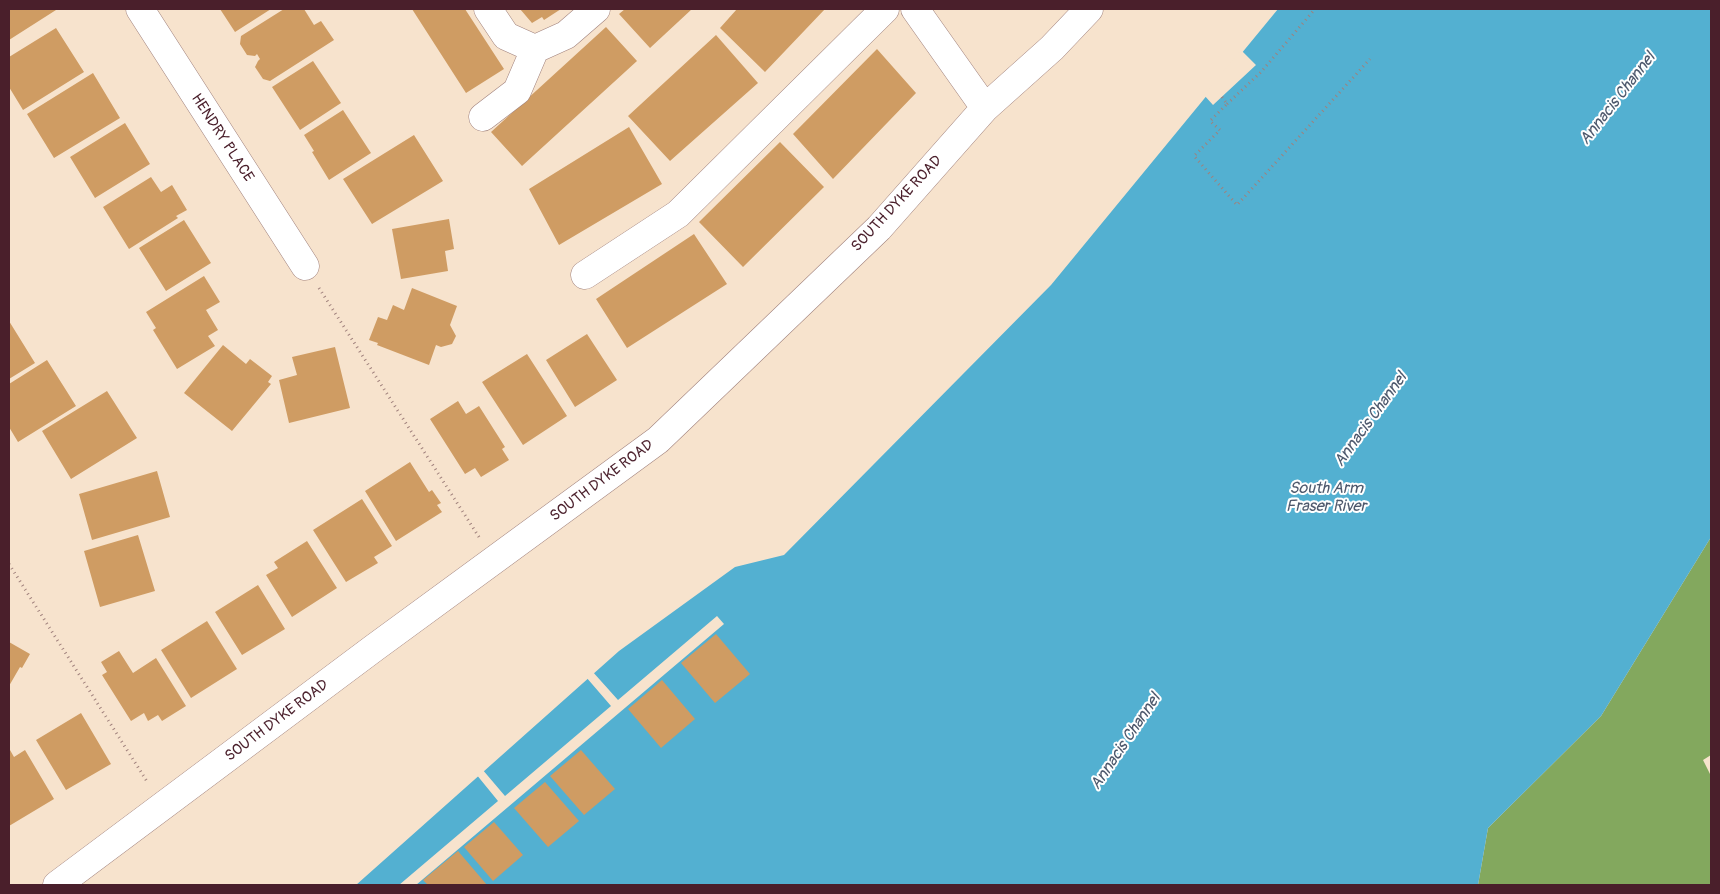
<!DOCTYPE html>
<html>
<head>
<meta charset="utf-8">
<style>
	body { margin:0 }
	#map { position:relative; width:1720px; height:894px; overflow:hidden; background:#f7e3cd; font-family:Pangolin,sans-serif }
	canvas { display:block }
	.frame { position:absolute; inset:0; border:10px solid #4a1f2b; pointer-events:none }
</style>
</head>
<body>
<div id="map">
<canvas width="1720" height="894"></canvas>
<div class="frame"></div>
</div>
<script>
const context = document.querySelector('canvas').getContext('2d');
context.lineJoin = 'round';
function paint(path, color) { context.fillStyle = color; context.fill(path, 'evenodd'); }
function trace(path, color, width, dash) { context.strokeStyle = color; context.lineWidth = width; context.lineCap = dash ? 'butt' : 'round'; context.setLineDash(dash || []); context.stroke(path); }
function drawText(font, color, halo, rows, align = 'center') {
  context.font = font + ' Pangolin,sans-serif'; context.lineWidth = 4; context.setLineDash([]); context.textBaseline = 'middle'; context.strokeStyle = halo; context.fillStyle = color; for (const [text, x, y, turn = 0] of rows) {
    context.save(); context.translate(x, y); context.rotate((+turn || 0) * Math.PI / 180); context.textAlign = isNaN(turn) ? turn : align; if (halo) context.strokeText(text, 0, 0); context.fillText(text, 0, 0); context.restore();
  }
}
const forest = new Path2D(`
	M1711,537V755L1703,760L1711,776V885H1478L1488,828L1601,716Z`);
const water = new Path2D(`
	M1278,9H1711V537L1601,716L1488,828L1478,885H356L619,651L735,567L784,555L1051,285Z`);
const pier = new Path2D(`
	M1241,50L1256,65L1213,105L1204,95Z
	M717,616L724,624L416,885H399L498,801L476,774L482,769L505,796L611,706L586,677L592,671L618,700Z`);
const building = new Path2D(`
	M9,9H56V10L9,40Z
	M220,9H271L235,32Z
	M284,9H304L314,25L321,21L334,40L270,81L263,79L255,67L258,61L260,59L257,54L255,56L247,55L240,44L241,36Z
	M412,9H465L504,69L466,93Z
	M520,9H561L544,20L542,17L532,23Z
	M625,9H692L650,48L619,14Z
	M737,9H825L765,72L720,28Z
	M606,27L637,61L522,166L491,132Z
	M56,28L84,72L23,110L9,87V57Z
	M716,35L758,83L670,161L628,116Z
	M877,49L916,93L833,179L793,134Z
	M313,61L341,103L300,130L272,87Z
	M93,73L120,118L54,158L27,114Z
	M343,110L371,153L329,180L312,152L314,151L304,135Z
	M125,123L150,164L95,198L70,157Z
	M629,127L662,184L559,245L529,189Z
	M414,135L443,181L372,224L343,179Z
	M780,142L824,187L743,267L699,222Z
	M151,177L161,192L172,185L187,210L176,216L178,218L129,249L103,207Z
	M449,219L454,249L445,251L448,271L401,279L392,229Z
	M184,220L211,263L166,291L139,248Z
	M694,234L727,284L627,348L596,299Z
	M204,276L220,302L206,310L218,330L208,336L215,346L177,369L153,330L156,328L146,312Z
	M412,288L457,306L450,325L456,336L452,344L441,347L436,345L429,365L377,345L378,343L369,340L378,317L387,320L393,305L404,310Z
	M9,321L35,363L9,379Z
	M587,334L617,380L575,407L546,360Z
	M223,345L246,364L250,359L272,376L268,382L271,384L232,431L184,393Z
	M335,347L350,408L289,423L279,380L297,375L292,357Z
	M527,354L567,416L523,445L482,382Z
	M47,360L76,406L18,442L9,427V384Z
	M107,391L137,438L71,479L42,431Z
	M458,401L466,414L479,406L505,447L502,449L509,460L481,477L475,468L465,474L430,419Z
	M410,462L429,492L432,490L441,503L437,505L442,512L396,541L365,491Z
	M157,471L170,517L92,540L79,494Z
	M362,499L392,546L374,557L378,563L346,582L313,530Z
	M138,535L155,591L100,607L84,551Z
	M307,541L337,588L292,617L266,575L278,568L274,562Z
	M258,585L285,629L242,655L215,612Z
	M207,621L237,669L191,698L161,650Z
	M716,634L750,674L715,703L681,663Z
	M9,642L30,654L22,668L20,667L9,686Z
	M119,651L133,673L156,658L186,706L162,721L158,715L148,721L144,713L131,721L102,675L107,672L101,662Z
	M662,680L695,719L661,748L628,709Z
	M81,713L111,764L66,790L36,740Z
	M10,750L14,757L25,750L54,799L9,826V751Z
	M581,750L615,789L584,815L550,776Z
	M545,782L579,821L548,847L514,808Z
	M494,822L523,855L493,881L464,847Z
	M458,851L487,885H428L423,880Z`);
const path = new Path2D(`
	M1222,97L1227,104L1210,121L1220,130L1194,156L1237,205L1370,59
	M1227,104L1261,72L1315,9
	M319,288L479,537
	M9,564L148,783`);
const minor = new Path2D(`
	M140,9L305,266
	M488,9L506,36L535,49L566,35L596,9
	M915,9L985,108
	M483,117L517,91L535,49
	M585,275L678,214L885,9
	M57,885L374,648L658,440L879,228L985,108L1052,48L1089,9`);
const streetNames = [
	["HENDRY PLACE",222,138,57],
	["SOUTH DYKE ROAD",897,204,-47],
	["SOUTH DYKE ROAD",602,481,-37],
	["SOUTH DYKE ROAD",277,721,-37]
];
const waterNames = [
	["Annacis Channel",1618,99,-52],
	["Annacis Channel",1371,420,-54],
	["South Arm",1326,489],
	["Fraser River",1326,507],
	["Annacis Channel",1126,742,-56]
];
paint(forest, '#83a85e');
paint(water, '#53b0d1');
paint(pier, '#f7e3cd');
paint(building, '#cf9c63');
trace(minor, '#a0817c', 29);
trace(path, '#a0817c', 3, [1, 4]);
trace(minor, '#fff', 28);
drawText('15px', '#4a1f2b', '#fff', streetNames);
drawText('italic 16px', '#4e596d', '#fff', waterNames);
</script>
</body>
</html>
